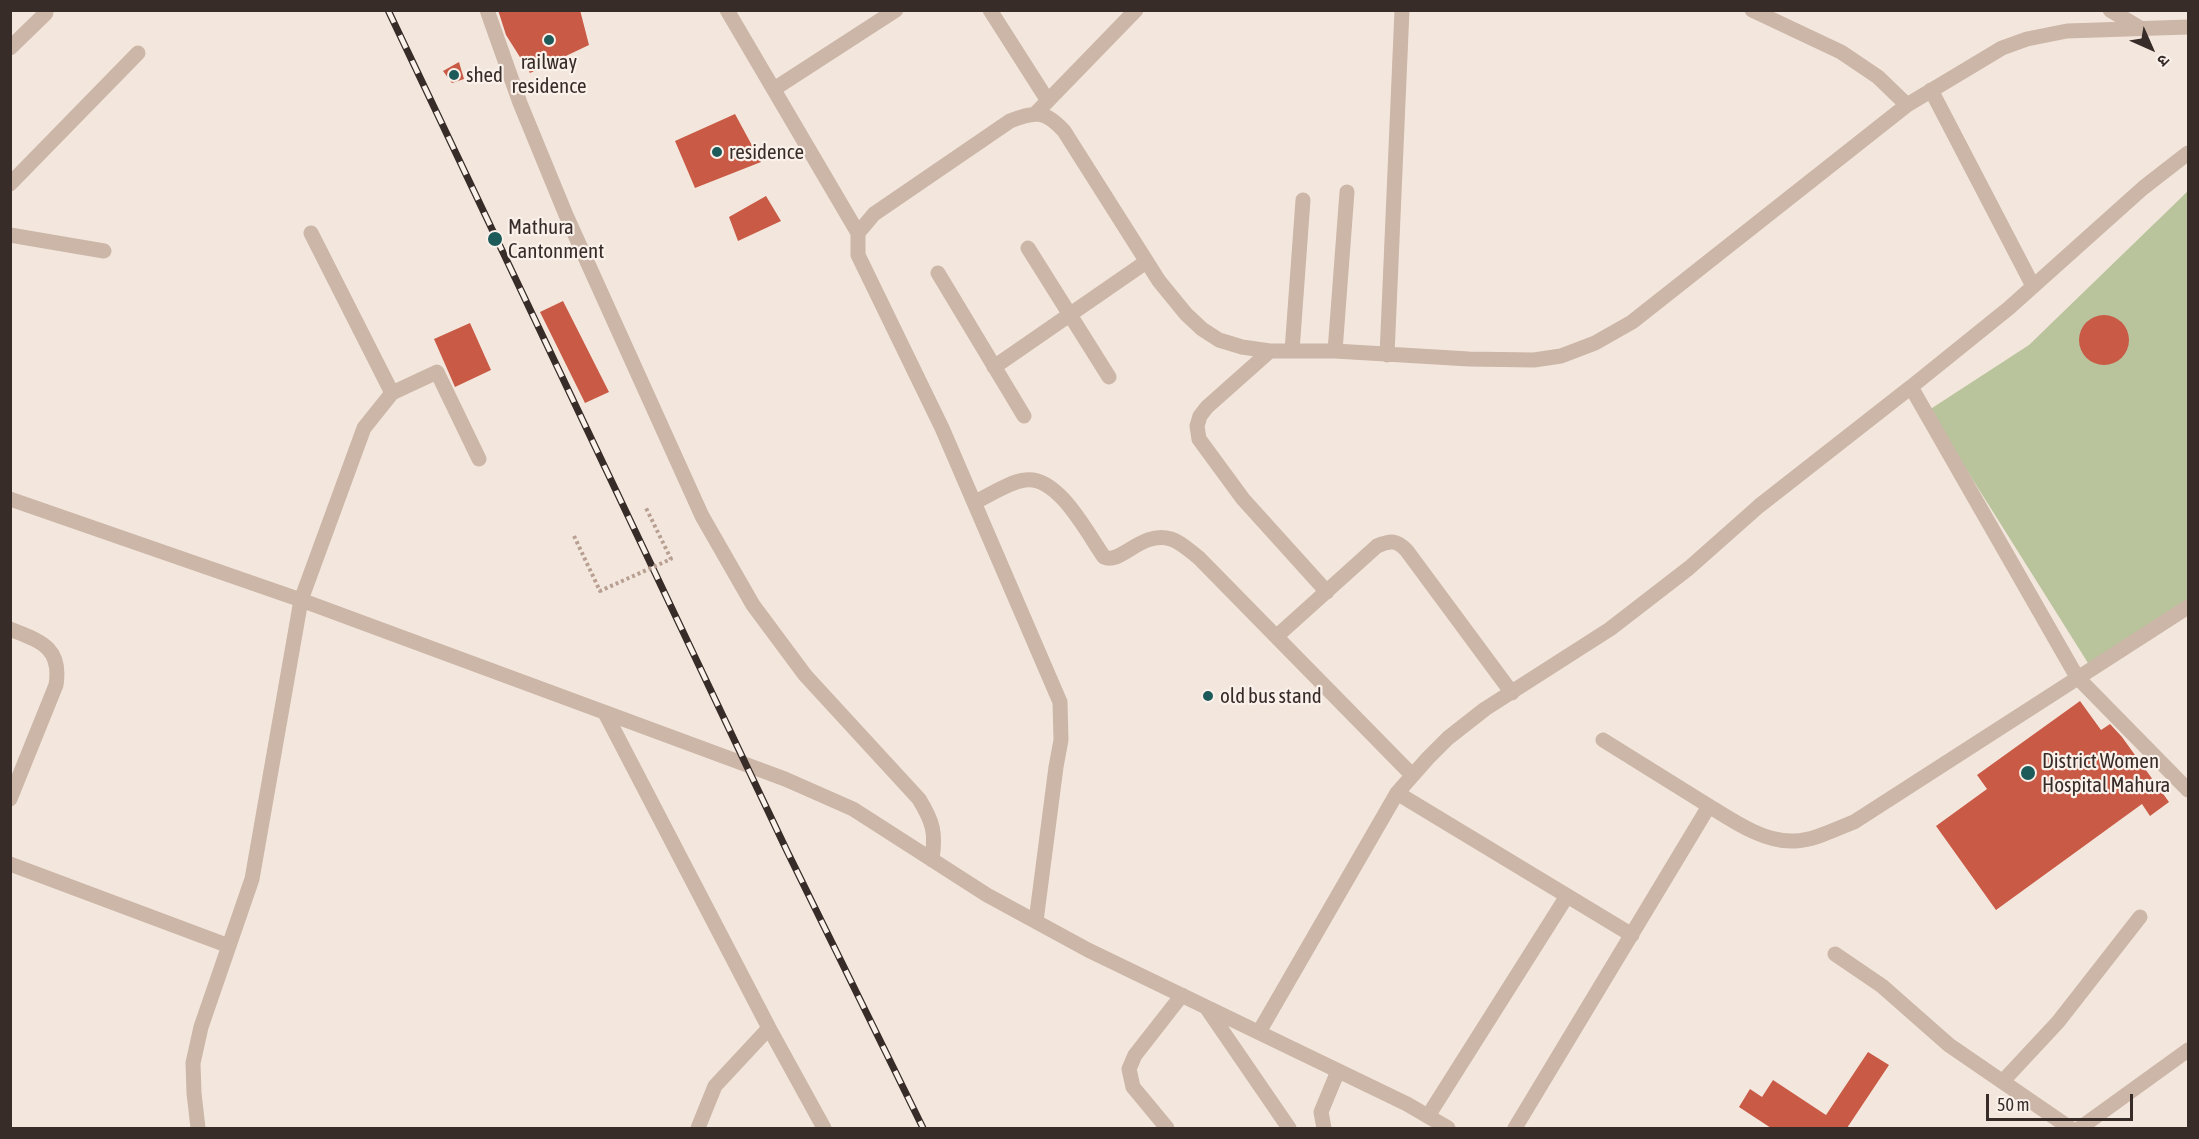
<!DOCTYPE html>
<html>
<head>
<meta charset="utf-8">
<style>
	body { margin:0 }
	#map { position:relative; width:2199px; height:1139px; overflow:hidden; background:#f3e7dd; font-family:"Asap Condensed","Noto Sans Devanagari",sans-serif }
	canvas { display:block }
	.frame { position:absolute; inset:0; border:12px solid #382c29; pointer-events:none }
	.north { position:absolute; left:2121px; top:18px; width:60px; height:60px; -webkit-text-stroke:4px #faf1ea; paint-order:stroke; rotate:135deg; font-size:16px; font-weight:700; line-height:24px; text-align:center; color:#382c29 }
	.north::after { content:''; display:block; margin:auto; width:21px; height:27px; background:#382c29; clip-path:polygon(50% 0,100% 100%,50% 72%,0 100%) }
	.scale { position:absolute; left:1986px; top:1094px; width:147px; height:27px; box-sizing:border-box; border:3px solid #382c29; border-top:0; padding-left:8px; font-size:18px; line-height:21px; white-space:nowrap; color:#382c29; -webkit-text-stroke:4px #faf1ea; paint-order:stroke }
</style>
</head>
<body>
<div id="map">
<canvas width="2199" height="1139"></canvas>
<div class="frame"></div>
<div class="north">उ</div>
<div class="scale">50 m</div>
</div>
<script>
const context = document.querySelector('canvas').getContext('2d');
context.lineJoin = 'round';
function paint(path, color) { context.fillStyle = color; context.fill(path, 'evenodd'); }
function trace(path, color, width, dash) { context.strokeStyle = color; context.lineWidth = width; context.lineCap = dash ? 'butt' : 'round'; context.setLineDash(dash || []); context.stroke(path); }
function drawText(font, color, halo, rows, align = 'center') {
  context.font = font + ' "Asap Condensed",sans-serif'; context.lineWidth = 4.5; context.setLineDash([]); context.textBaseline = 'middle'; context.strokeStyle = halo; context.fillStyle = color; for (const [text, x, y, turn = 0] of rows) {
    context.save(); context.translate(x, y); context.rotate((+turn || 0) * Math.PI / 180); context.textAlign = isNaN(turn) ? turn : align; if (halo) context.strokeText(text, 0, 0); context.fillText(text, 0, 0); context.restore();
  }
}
const green = new Path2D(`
	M2188,191V601L2088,663L1929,410L2029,345Z`);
const building = new Path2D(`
	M498,10H580L589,45L530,73L506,35Z
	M459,62L464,79L452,83L443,71Z
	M735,114L761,162L695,188L675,141Z
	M766,196L781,221L738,241L729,217Z
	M563,301L609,392L585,403L540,312Z
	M2079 340a25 25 0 1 1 50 0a25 25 0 1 1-50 0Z
	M470,323L491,370L455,387L434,339Z
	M2080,701L2101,730L2110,724L2122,737L2169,802L2150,816L2142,804L1996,910L1936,826L1987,789L1977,775Z
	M1868,1052L1889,1065L1847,1128H1771L1739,1107L1750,1089L1762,1097L1773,1080L1826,1115Z`);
const minor = new Path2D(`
	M487,10L520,103L566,215L702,516L753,605L805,675L919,799C933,822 936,832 932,860
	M727,10L858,233
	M990,10L1048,101
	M1752,10L1841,52L1878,77L1907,105
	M2110,10L2140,28
	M10,48L46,13
	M774,89L896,10
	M1931,90L2033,286
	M1036,113L1136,10
	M2188,153L2143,188L2009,308L1911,387L2077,677L2188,790
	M10,184L138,53
	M311,233L392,393
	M10,235L104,251
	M1028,248L1109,377
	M938,273L1024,416
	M1270,351L1207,407L1200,416L1197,426L1199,439L1243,499L1327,592
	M1292,351L1303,200
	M1335,351L1347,192
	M1387,355L1402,10
	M994,367L1146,262
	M10,499L301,600L785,779L853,809L987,895L1088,950L1407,1104L1448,1128
	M975,502C990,495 1009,482 1025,480C1058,475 1087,533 1104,557C1121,565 1141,530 1171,539C1181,542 1190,551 1199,558L1412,775
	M10,629C40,641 62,647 56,685L10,799
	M1277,636L1377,546C1391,540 1397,540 1407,551L1512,693
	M605,713L769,1028L824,1128
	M1603,740L1709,806
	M1397,793L1632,935
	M10,864L229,946
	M1036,921L1056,767L1061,740L1060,702L942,428L858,255V233L874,214L1010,121C1035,111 1045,110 1064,131L1159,281L1186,314L1202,329L1219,340L1242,347L1270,351H1335L1469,359L1534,360L1561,356L1595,343L1632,322L1907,105L2002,48L2027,39L2067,31L2188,27
	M1835,954L1882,986L1949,1045L2070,1128
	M1206,1007L1289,1128
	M1259,1032L1397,793L1428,758L1448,738L1485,709L1610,629L1689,568L1759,506L1911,387
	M2003,1081L2058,1022L2140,917
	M1428,1116L1567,896
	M198,1128L194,1093L193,1063L201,1027L252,879L301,600L364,428L392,393L437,372L479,459
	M698,1128L715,1086L769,1028
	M1167,1128L1133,1087L1129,1069L1135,1055L1182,995
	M1324,1128L1321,1112L1338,1071
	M1515,1128L1709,806C1733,821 1765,843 1795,841C1815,840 1835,829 1854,822L2188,607
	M2080,1128L2188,1050`);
const rail = new Path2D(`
	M388,10L787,851L923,1128`);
const pathBridge = new Path2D(`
	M574,536L600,591L671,559L645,506`);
const markers = [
	[549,40,6,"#1d5b5a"],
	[454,75,6,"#1d5b5a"],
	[717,152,6,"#1d5b5a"],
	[495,239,8,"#1d5b5a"],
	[1208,696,6,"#1d5b5a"],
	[2028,773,8,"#1d5b5a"]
];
const poiNames = [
	["railway",549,62,"center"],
	["residence",549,86,"center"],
	["shed",466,75],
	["residence",729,152],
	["Mathura",508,227],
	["Cantonment",508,251],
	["old bus stand",1220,696],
	["District Women",2042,761],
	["Hospital Mahura",2042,785]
];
paint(green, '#b9c39c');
paint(building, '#c95a45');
trace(minor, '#ccb6a8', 15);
trace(rail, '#382c29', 7);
trace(rail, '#faf1ea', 4.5, [14]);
trace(pathBridge, '#b89f92', 4, [3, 3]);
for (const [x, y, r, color] of markers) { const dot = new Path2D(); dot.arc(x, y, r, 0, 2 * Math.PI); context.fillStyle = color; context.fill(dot); trace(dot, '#faf1ea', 2); }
drawText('21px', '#382c29', '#faf1ea', poiNames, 'left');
</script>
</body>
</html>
